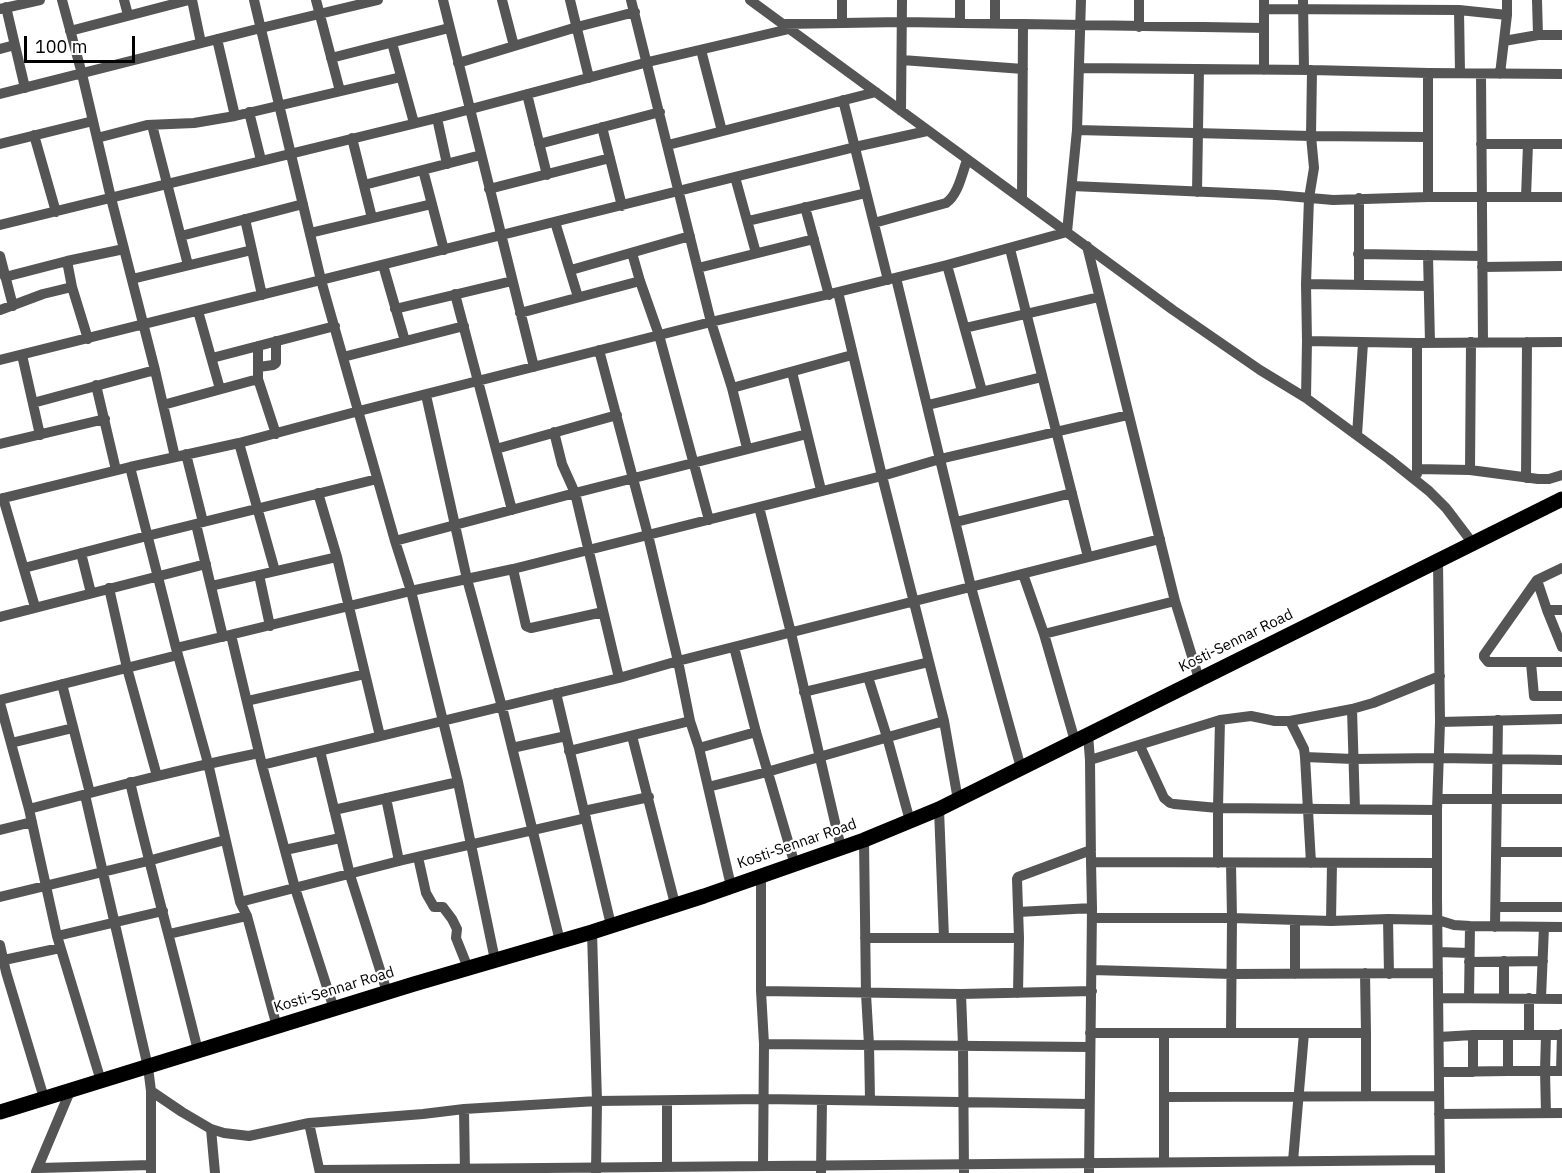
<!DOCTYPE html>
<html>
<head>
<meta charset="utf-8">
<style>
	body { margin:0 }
	#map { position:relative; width:1562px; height:1173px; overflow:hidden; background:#fff; font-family:"IBM Plex Sans",sans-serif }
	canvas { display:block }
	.scale { position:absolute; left:24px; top:36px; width:111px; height:27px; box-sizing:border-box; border:3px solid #000; border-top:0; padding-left:8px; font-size:18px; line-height:21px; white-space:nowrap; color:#000; -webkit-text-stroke:4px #fff; paint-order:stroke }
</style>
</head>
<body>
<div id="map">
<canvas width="1562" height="1173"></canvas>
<div class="scale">100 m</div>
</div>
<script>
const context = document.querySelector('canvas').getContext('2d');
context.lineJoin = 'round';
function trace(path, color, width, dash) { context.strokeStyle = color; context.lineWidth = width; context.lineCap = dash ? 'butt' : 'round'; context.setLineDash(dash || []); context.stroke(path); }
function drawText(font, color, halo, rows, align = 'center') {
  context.font = font + ' "IBM Plex Sans",sans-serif'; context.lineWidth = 4.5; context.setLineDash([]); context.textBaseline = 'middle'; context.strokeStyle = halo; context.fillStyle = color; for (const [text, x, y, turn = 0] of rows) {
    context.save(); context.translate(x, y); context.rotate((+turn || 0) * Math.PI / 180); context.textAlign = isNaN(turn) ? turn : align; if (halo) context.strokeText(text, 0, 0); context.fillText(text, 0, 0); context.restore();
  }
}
const minor = new Path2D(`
	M62,0L82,74L111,198L155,370L175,457
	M124,0L128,15
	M192,0L201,43
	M254,0L321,280L395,541L411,591L458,782L495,960
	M316,0L340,91
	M443,0L534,367
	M502,0L514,46
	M570,0L589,78
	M631,0L711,322L732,388L747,448
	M750,0L1173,310L1260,370L1306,398L1389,459L1429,491L1446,508L1468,537L1471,544
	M842,0V23
	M960,0V23
	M995,0V23
	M1139,0V27
	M1303,0L1304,70
	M1537,0L1538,35
	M6,7L25,88
	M0,9L40,0
	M1264,9L1459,10L1507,15
	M1459,10L1460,73
	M783,24L902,22L1264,28
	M70,31L189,0
	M217,39L235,116
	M1504,41L1538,35H1562
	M392,43L414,123
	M0,49L15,45
	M701,50L722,131
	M331,58L449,28
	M902,60L1023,69
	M458,63L577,27L635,12
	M1080,68L1312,70L1428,73L1562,74
	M1264,70V0
	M1481,74L1483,342
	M1500,74L1507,15V0
	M0,94L261,28L378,0
	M527,94L547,175
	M843,100L888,280
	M901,111L902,0
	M249,112L261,160
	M437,118L447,164
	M152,125L188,265
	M602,127L622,206
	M1077,130L1311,136L1428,137
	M34,135L56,212
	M97,138L147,125L194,123L235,116L401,77
	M352,138L372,218
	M0,144L93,121
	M539,144L660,112
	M1481,144H1562
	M668,145L876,92
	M423,170L444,250
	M735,177L756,253
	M364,185L481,155
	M1072,186L1276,195L1333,200L1428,197H1562
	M489,189L610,158
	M1197,192L1199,69
	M1428,197V73
	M1526,197L1528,144
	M1022,199L1023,24
	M805,207L829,295
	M245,219L262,295
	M748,221L866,193
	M555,222L578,297
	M874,223L946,203C958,195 962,174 967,160
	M0,225L437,118L648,62L789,29
	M310,233L432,204
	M181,236L303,204
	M1087,246L1175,601L1199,679
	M1010,249L1088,557
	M632,253L640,281L659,335L709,520
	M1358,254L1482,256
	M1428,255L1430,343
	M0,256L13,306
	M67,261L72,287L88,339
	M383,265L405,341
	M947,265L982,391
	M1482,267L1562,266
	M698,268L814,239
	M571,270L690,236
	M5,277L67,261L124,249
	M896,278L971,587L1021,768
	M132,279L252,250
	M1306,284L1428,286
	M1359,284V198
	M838,292L882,476L944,721L958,800
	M455,294L512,510
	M395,309L512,281
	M0,310L43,294L72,287
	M198,311L220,389
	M520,313L640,281
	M965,328L1099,297
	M1307,341L1417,343L1562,342
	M258,346V379L276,434
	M599,350L648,535L678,661L690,721L699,748L731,886
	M22,355L40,435
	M343,357L464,326
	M212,358L335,326
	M0,360L855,147L927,131
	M259,367L273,365L276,363V341
	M792,372L821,490
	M96,385L116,470
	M732,388L852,355
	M426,395L467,579L502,707L560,941
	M1306,398L1307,341L1306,284L1309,198L1314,168L1311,136L1312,70
	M33,403L155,370
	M163,405L258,379
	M928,405L1042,377
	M554,432L562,464L575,493L619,678
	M1357,435L1363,343
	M239,443L275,571
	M0,444L105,419
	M496,449L617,415
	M186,454L203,522
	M130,467L176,648L208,763L240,902L247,916L277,1027
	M1417,469L1470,470L1538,479H1549L1562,475
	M1470,470L1471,342
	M1417,474V343
	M1526,478L1527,342
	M318,493L337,557L380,736
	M3,498L35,607
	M0,499L130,467L239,443L359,411L711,322L838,292L947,265L1067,232L1077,130L1081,0
	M759,507L791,633L841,848
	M956,522L1072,493
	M196,524L223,637
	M395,541L575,493L807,434
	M81,553L91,593
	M1438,561L1440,722L1437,810V899L1440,1173
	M24,568L147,536L377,479
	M1562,568L1537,580L1484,655V657L1488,662H1562
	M513,569L526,626L531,628L603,612
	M1023,574L1044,634L1075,741
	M259,575L270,626
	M1537,580L1547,610L1562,647
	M211,586L337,557
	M109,588L127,668L157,776
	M1547,610H1562
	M0,617L206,564
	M1044,634L1175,601
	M231,635L262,765L295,888L334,1009
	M734,647L756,732L795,865
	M176,648L411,591L513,569L882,476L940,459L1128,415
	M1531,663L1534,696H1562
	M868,677L887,737L910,821
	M62,684L90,793
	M804,692L929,662
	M556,693L611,925
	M0,700L178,655
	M247,701L365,674
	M0,703L29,809L57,936L101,1081
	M1352,709L1355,809
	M1290,721L1304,749L1305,757L1311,863
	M1440,722L1562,719
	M1088,734L1090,760L1091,862L1092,908L1089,1173
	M632,736L675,904
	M11,743L73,728
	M1140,746L1164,798L1170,803L1174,804L1218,808L1437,810
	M512,748L566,736
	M699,748L756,732
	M320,751L350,875L387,992
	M569,751L690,721
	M1305,757L1353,759L1439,758L1562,760
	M1090,760L1220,720L1251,716L1275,721H1290L1352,709L1373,703L1440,676
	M262,765L619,678L678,661L1160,539
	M130,782C151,872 176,961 198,1051
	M708,787L767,772L944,721
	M85,795L148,1067L151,1091V1173
	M386,798L399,861
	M1438,799H1562
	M29,809C105,789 181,769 259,753
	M939,809L944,938
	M334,810L458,782
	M584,811L649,797
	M0,830L32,822
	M864,840L866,994L869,1045L870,1100
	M285,850L340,838
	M1497,852H1562
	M418,857L426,893L434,907H443L452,919L457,929L456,938L468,968
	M1091,862L1437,863
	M1218,863V808L1220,720
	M761,876V991L764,1044L763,1166
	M0,897L148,861L225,840
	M240,902L399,861L586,818
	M1496,907H1562
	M1018,912L1092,908
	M1092,918H1232L1331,921L1388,919L1438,920L1454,925L1470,926L1562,927
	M1388,919L1389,974
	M1295,921V974
	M1331,921L1332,863
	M1495,927L1498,720
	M592,932L597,1101L596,1173
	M169,934L247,916
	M57,936L163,911
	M865,938H1019L1018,993
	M1019,938L1017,879L1018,877L1091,850
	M0,945L6,972L44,1098
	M1438,952L1469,953
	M4,960L60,948
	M1504,961V998
	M1469,962L1543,961
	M1092,970L1232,974L1438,973
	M761,991L961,994L1092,991
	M961,994L963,1046L964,1173
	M1439,998L1562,999
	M1469,998L1470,926
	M1529,998V1035
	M1541,998L1544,927
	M1090,1033H1366L1365,973
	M1164,1033V1162
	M1231,1033L1232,918L1231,863
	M1366,1033V1096
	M1473,1035V1072
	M1508,1035V1071
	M1546,1035L1545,1071L1546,1113
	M1439,1037L1473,1035H1562
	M764,1044L1090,1047
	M1561,1071L1562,1034
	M1439,1072L1508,1071H1562
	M151,1091L182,1112L211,1129L224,1133L249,1136L309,1123L423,1114L464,1109L597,1101L764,1099L1089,1104
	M1164,1097L1439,1096
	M667,1101V1167
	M464,1109L465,1173
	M1439,1114L1562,1113
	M309,1123L320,1173
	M211,1129L215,1173
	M1293,1161L1304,1033
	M39,1168L151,1165
	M320,1170L1440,1160
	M36,1172L71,1089
	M821,1173L822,1100`);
const highway = new Path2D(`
	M0,1112L414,984L592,932L704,896L864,840L939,809L1562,499`);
const streetNames = [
	["Kosti-Sennar Road",1236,641,-26],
	["Kosti-Sennar Road",797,844,-19],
	["Kosti-Sennar Road",334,990,-17]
];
trace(minor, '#555', 10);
trace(highway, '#000', 15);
drawText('15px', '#000', '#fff', streetNames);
</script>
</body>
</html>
